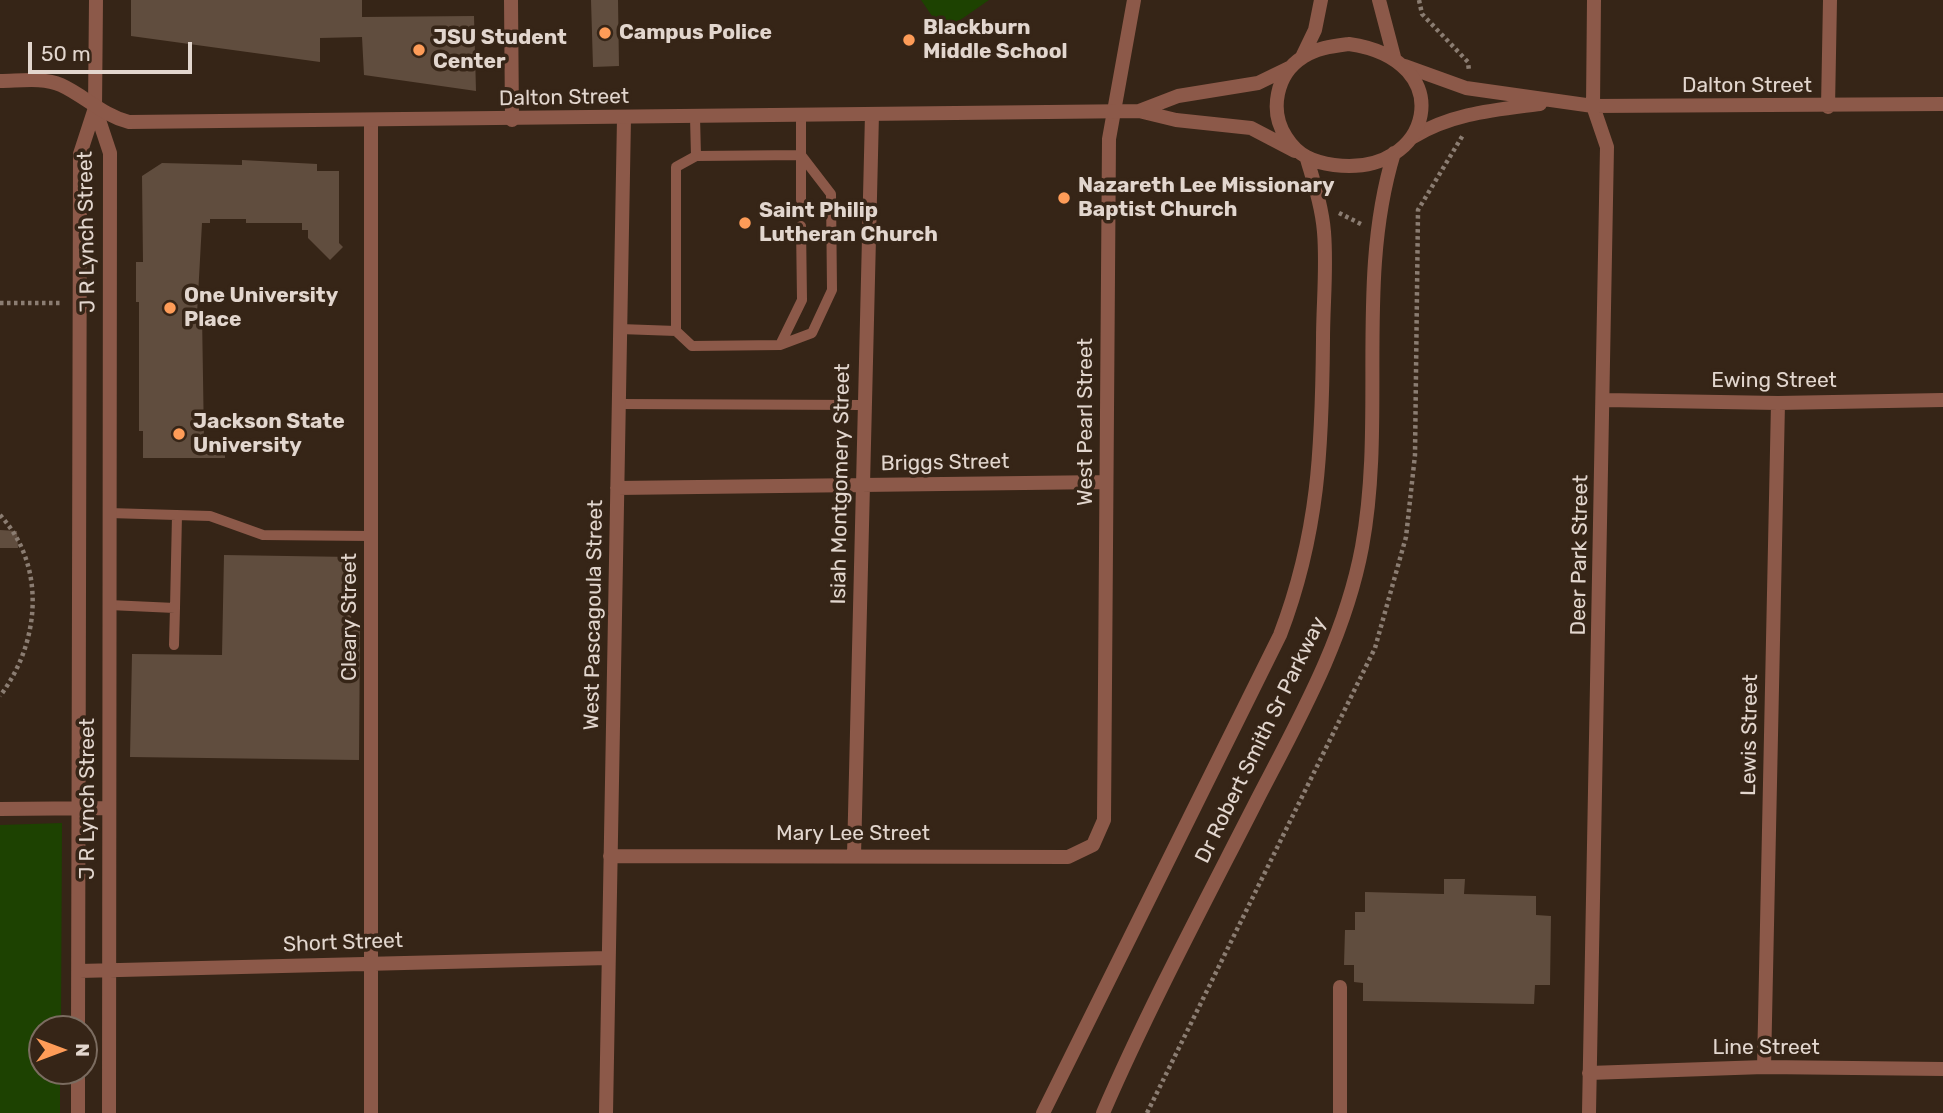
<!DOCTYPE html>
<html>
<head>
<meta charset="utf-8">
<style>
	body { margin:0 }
	#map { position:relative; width:1943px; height:1113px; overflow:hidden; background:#362517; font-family:Rubik,sans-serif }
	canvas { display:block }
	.north { position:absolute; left:28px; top:1015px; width:70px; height:70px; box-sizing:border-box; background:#362517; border:2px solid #7b6c60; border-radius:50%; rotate:90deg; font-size:19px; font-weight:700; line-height:28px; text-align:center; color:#e2d6ce }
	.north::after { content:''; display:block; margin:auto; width:24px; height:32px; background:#fe9c58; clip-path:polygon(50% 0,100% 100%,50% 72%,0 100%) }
	.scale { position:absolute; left:28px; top:42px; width:164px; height:32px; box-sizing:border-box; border:4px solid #e2d6ce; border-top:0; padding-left:9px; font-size:21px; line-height:24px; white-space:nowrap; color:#e2d6ce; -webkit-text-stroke:5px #362517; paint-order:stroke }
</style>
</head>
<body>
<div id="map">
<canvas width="1943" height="1113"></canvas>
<div class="north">N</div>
<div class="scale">50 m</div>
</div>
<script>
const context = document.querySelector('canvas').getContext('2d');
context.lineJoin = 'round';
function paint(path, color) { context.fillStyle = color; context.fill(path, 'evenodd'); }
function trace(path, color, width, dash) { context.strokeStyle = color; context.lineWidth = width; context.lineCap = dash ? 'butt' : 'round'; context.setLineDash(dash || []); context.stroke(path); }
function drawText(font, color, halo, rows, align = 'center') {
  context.font = font + ' Rubik,sans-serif'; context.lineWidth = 7; context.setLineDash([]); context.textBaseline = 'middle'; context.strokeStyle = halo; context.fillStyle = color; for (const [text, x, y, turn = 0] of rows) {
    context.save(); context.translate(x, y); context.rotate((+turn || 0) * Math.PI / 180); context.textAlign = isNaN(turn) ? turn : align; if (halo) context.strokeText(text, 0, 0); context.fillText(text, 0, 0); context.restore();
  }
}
const green = new Path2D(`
	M921,0H989L943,32Z
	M62,823L61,1029H42V1071H60V1113H0V825Z`);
const building = new Path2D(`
	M131,0H362V17L474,16L476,91L364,75L362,37L320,38V62L131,36Z
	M591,0H618L619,66L593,67Z
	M242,160L317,164V171H339V243L343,247L330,260L308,238V230H302V223H246V219H210V223H202L197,314H202L204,441H225V458H143V431H139V302H136V262H143L142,176L162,163L242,165Z
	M0,530L17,531L18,548H0Z
	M224,555L352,557L351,628H360L359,760L130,757L132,654L222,655Z
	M1444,879H1465L1464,894L1536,896V915L1551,916L1550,985H1535L1534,1004L1363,1001V983L1354,982V965H1344L1345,930H1355V912H1365V892L1444,894Z`);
const path = new Path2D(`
	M1419,0L1422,14L1468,62L1469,71
	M1339,213L1361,224
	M0,303H62
	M0,515C47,566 40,643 0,696
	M1147,1113L1375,648L1406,537L1415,455L1418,210L1463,135`);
const service = new Path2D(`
	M695,117L696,156
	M801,155V200
	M620,329L676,331L692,346L780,345L812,333L832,290L831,194L801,155
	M676,331V167L696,156L801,155V115
	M780,345L802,300L801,226
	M619,404L863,405
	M109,513L210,516L263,535L371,536
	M109,605L175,608L177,515
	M174,645L175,608`);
const pedestrian = new Path2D(`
	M95,108L96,0`);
const minor = new Path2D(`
	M511,0L512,120
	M1405,66L1466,88L1593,106L1943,104
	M1828,107L1830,0
	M95,108L110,153L109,1113
	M1413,137C1453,113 1495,110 1540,104
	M1605,400L1778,403L1943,400
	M617,488L1106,482
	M0,809L109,808
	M854,855L872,114
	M610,856L1068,857L1093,845L1104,820L1109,139L1134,0
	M79,971L608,958
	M1340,987V1113
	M78,1029L80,154L95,108
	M1764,1067L1778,403
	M1589,1073L1764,1067L1943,1069
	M78,1113V1071
	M371,1113V121
	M606,1113L624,118
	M1589,1113L1607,147L1593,106L1594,0`);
const tertiary = new Path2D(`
	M1379,0L1394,57
	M1349,44C1461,60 1433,178 1334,165C1313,162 1298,156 1286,137C1269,111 1276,74 1303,57C1316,48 1334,46 1349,44Z
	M1302,57L1315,30L1321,0
	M0,81C19,81 43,77 61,85C85,96 102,115 129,122L1139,111L1176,120L1251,128L1295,151
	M1139,111L1178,96L1258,83L1291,67
	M1043,1113L1280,635C1319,533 1322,447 1323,340C1323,304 1327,268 1324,232C1322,207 1314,183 1307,159
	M1103,1113C1148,1009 1205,902 1257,800C1299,719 1345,638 1362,547C1386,417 1355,280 1394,153`);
const markers = [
	[605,33,7,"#fe9c58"],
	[909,40,7,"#fe9c58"],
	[419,50,7,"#fe9c58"],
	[1064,198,7,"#fe9c58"],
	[745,223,7,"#fe9c58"],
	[170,308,7,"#fe9c58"],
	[179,434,7,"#fe9c58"]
];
const poiNames = [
	["Blackburn",923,28],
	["Middle School",923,52],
	["Campus Police",619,33],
	["JSU Student",433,38],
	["Center",433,62],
	["Nazareth Lee Missionary",1078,186],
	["Baptist Church",1078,210],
	["Saint Philip",759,211],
	["Lutheran Church",759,235],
	["One University",184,296],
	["Place",184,320],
	["Jackson State",193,422],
	["University",193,446]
];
const streetNames = [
	["Dalton Street",1747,86],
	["Dalton Street",564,98,-1],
	["J R Lynch Street",87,232,-91],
	["Ewing Street",1774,381],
	["West Pearl Street",1086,422,-90],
	["Briggs Street",945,463,-1],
	["Isiah Montgomery Street",841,484,-89],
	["Deer Park Street",1580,555,-89],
	["West Pascagoula Street",594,615,-89],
	["Cleary Street",350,617,-90],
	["Lewis Street",1750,735,-89],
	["Dr Robert Smith Sr Parkway",1261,740,-64],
	["J R Lynch Street",88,799,-90],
	["Mary Lee Street",853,834],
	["Short Street",343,943,-2],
	["Line Street",1766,1048]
];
paint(green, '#1d4201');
paint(building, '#604d3e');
trace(path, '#8b7d72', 4.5, [3.5, 3.5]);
trace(service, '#8c5949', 10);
trace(pedestrian, '#8c5949', 14);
trace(minor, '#8c5949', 14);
trace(tertiary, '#8c5949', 14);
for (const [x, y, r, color] of markers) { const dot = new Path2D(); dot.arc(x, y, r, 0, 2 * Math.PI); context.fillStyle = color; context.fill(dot); trace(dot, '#362517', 2.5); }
drawText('bold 21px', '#e2d6ce', '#362517', poiNames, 'left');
drawText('21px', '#e2d6ce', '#362517', streetNames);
</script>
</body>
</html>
